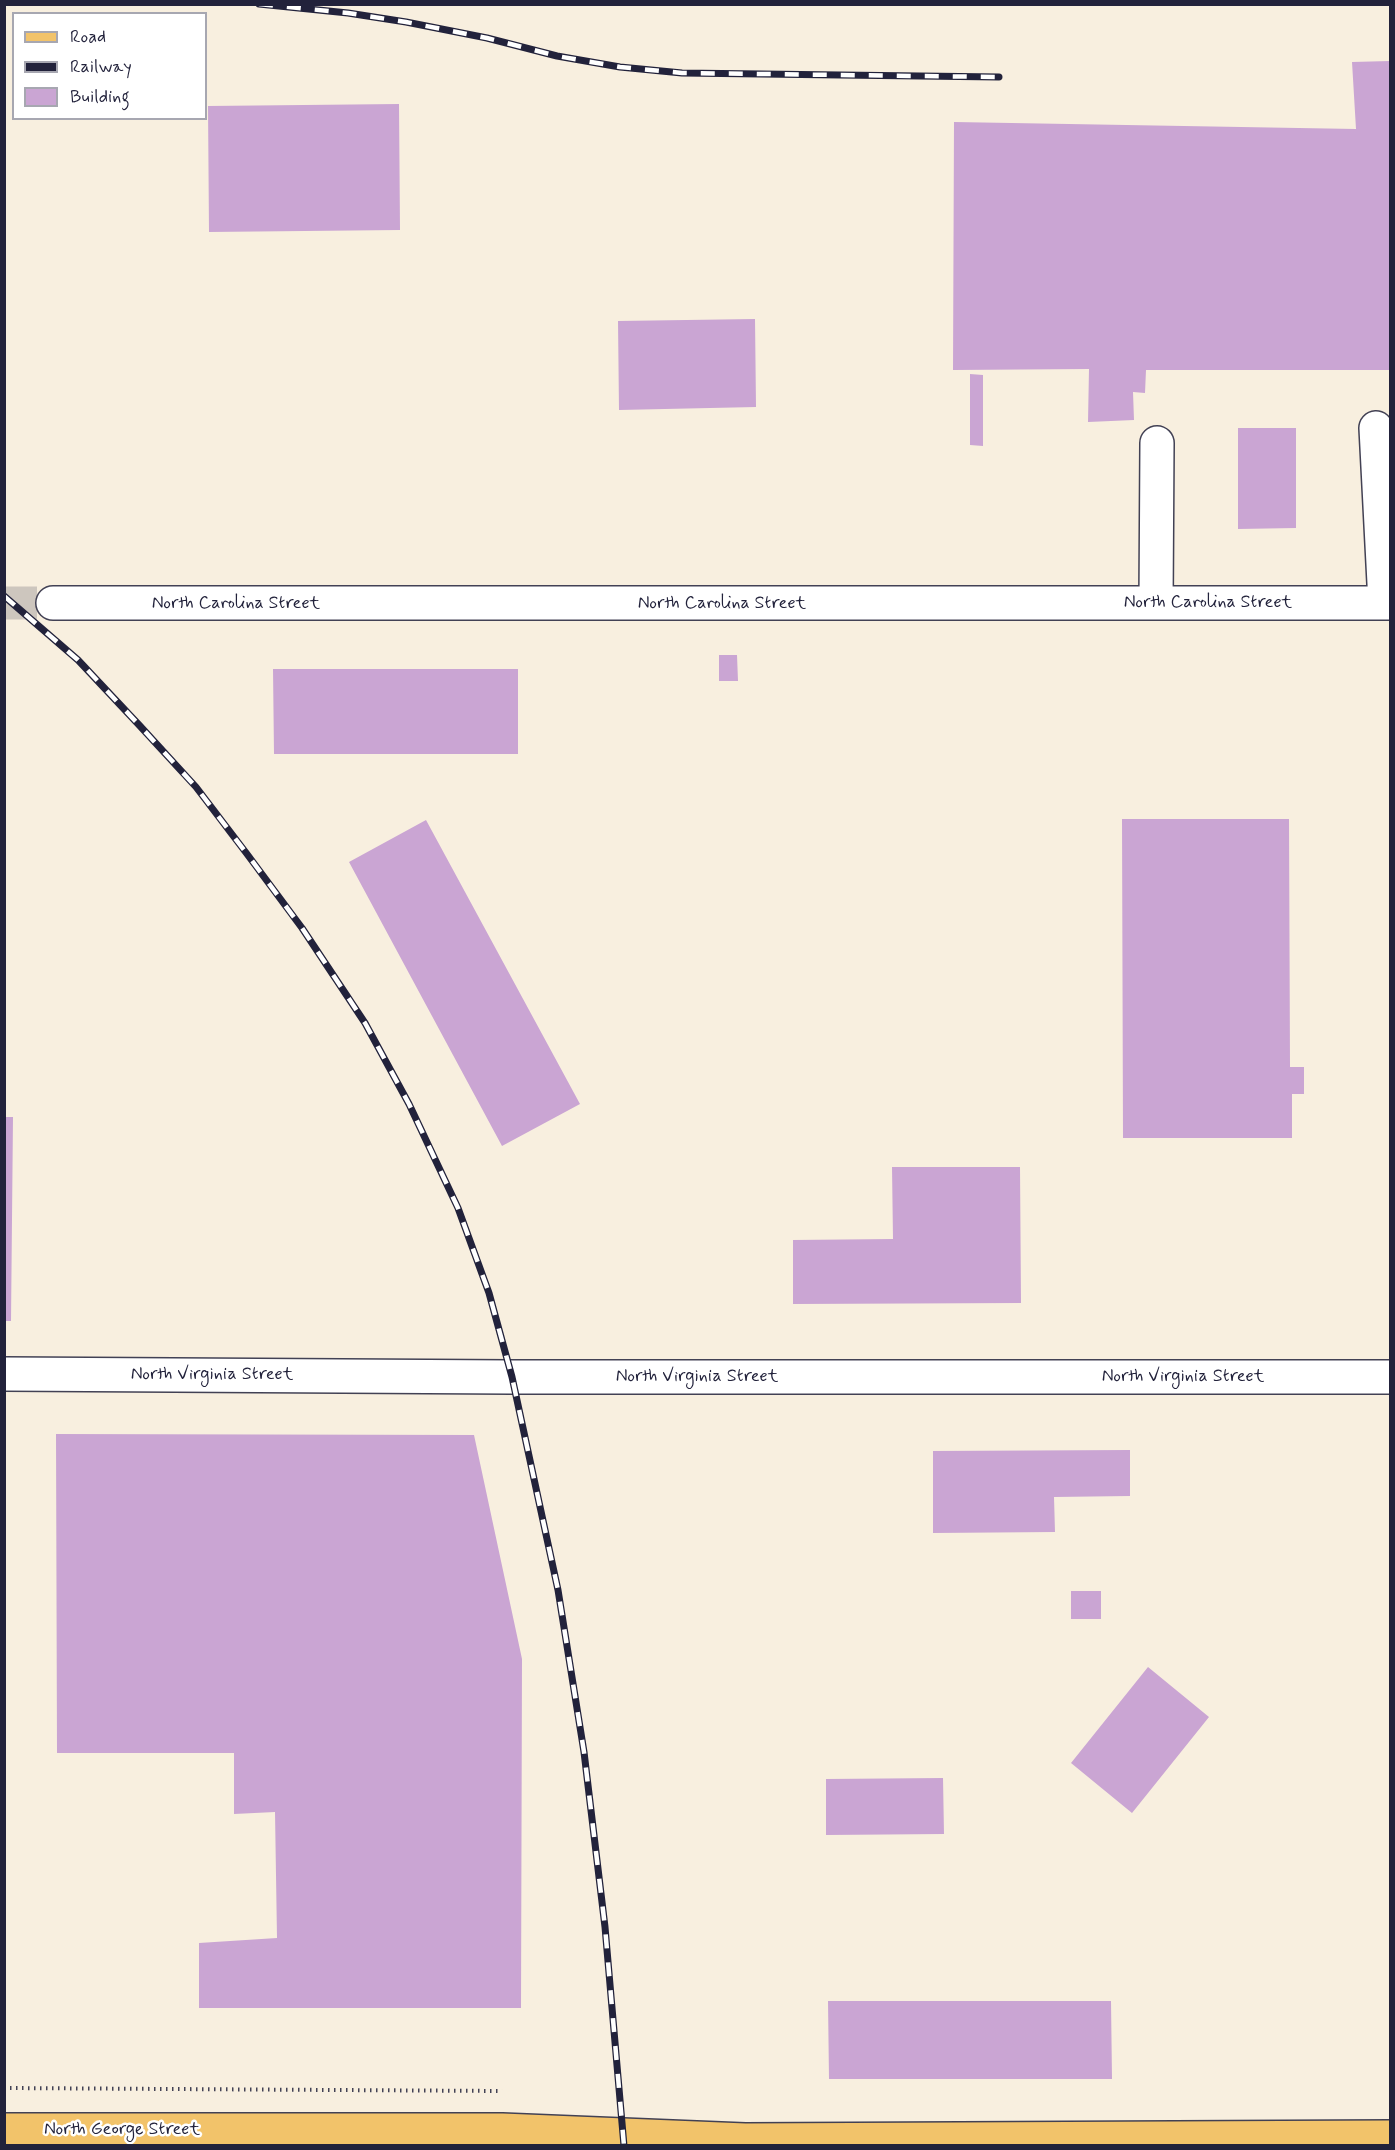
<!DOCTYPE html>
<html>
<head>
<meta charset="utf-8">
<style>
	body { margin:0 }
	#map { position:relative; width:1395px; height:2150px; overflow:hidden; background:#f8efdf; font-family:Mynerve,sans-serif }
	canvas { display:block }
	.frame { position:absolute; inset:0; border:6px solid #22223b; pointer-events:none }
	.legend { position:absolute; left:12px; top:12px; width:195px; height:108px; box-sizing:border-box; background:#fff; border:2px solid #a7a7b1; margin:0; padding:8px 10px; list-style:none; font-size:18px; color:#22223b }
	.legend li { display:flex; align-items:center; gap:12px; height:30px }
	.legend b { width:30px; border:2px solid #a7a7b1 }
</style>
</head>
<body>
<div id="map">
<canvas width="1395" height="2150"></canvas>
<div class="frame"></div>
<ul class="legend">
<li><b style="height:8px;background:#f2c36a"></b>Road</li>
<li><b style="height:8px;background:#22223b"></b>Railway</li>
<li><b style="height:16px;background:#caa5d3"></b>Building</li>
</ul>
</div>
<script>
const context = document.querySelector('canvas').getContext('2d');
context.lineJoin = 'round';
function paint(path, color) { context.fillStyle = color; context.fill(path, 'evenodd'); }
function trace(path, color, width, dash) { context.strokeStyle = color; context.lineWidth = width; context.lineCap = dash ? 'butt' : 'round'; context.setLineDash(dash || []); context.stroke(path); }
function drawText(font, color, halo, rows, align = 'center') {
  context.font = font + ' Mynerve,sans-serif'; context.lineWidth = 5; context.setLineDash([]); context.textBaseline = 'middle'; context.strokeStyle = halo; context.fillStyle = color; for (const [text, x, y, turn = 0] of rows) {
    context.save(); context.translate(x, y); context.rotate((+turn || 0) * Math.PI / 180); context.textAlign = isNaN(turn) ? turn : align; if (halo) context.strokeText(text, 0, 0); context.fillText(text, 0, 0); context.restore();
  }
}
const building = new Path2D(`
	M1390,61V370H1146L1145,393L1133,392L1134,420L1088,422L1089,369L953,370L954,122L1356,129L1352,62Z
	M399,104L400,230L209,232L208,106Z
	M755,319L756,407L619,410L618,321Z
	M970,374L983,375V446L970,445Z
	M1238,428H1296V528L1238,529Z
	M719,655H737L738,681H719Z
	M273,669H518V754H274Z
	M1122,819H1289L1290,1067H1304V1094H1292V1138H1123Z
	M426,820L580,1104L502,1146L349,862Z
	M4,1117H13L11,1321H4Z
	M892,1167H1020L1021,1303L793,1304V1240L893,1239Z
	M56,1434L474,1435L522,1659L521,2008H199V1943L277,1938L275,1812L234,1814V1753H57Z
	M1130,1450V1496L1054,1497L1055,1532L933,1533V1451Z
	M1071,1591H1101V1619H1071Z
	M1148,1667L1209,1717L1132,1813L1071,1763Z
	M943,1778L944,1834L826,1835V1779Z
	M828,2001H1111L1112,2079H829Z`);
const minorTunnel = new Path2D(`
	M4,603H53`);
const path = new Path2D(`
	M4,2088L502,2091`);
const minor = new Path2D(`
	M1376,428L1385,603
	M53,603H1390
	M1156,603L1157,443
	M4,1374L512,1377H1390`);
const major = new Path2D(`
	M4,2130H502L745,2140L1390,2137`);
const rail = new Path2D(`
	M259,4L348,13L406,22L487,38L557,56L620,67L682,73L999,77
	M4,596L78,660L140,726L196,787L247,854L302,928L365,1023L409,1104L458,1208L489,1293L512,1377L558,1590L584,1752L605,1927L624,2146`);
const streetNames = [
	["North Carolina Street",1208,603],
	["North Carolina Street",236,604],
	["North Carolina Street",722,604],
	["North Virginia Street",212,1375],
	["North Virginia Street",697,1377],
	["North Virginia Street",1183,1377],
	["North George Street",122,2130]
];
paint(building, '#caa5d3');
trace(minorTunnel, '#cdc6be', 33, [33, 16]);
trace(minor, '#424154', 36);
trace(major, '#424154', 36);
trace(path, '#424154', 4, [1.5, 4.5]);
trace(minor, '#fff', 33);
trace(major, '#f2c36a', 33);
trace(rail, '#22223b', 7);
trace(rail, '#fff', 4.5, [14]);
drawText('18px', '#22223b', '#fff', streetNames);
</script>
</body>
</html>
